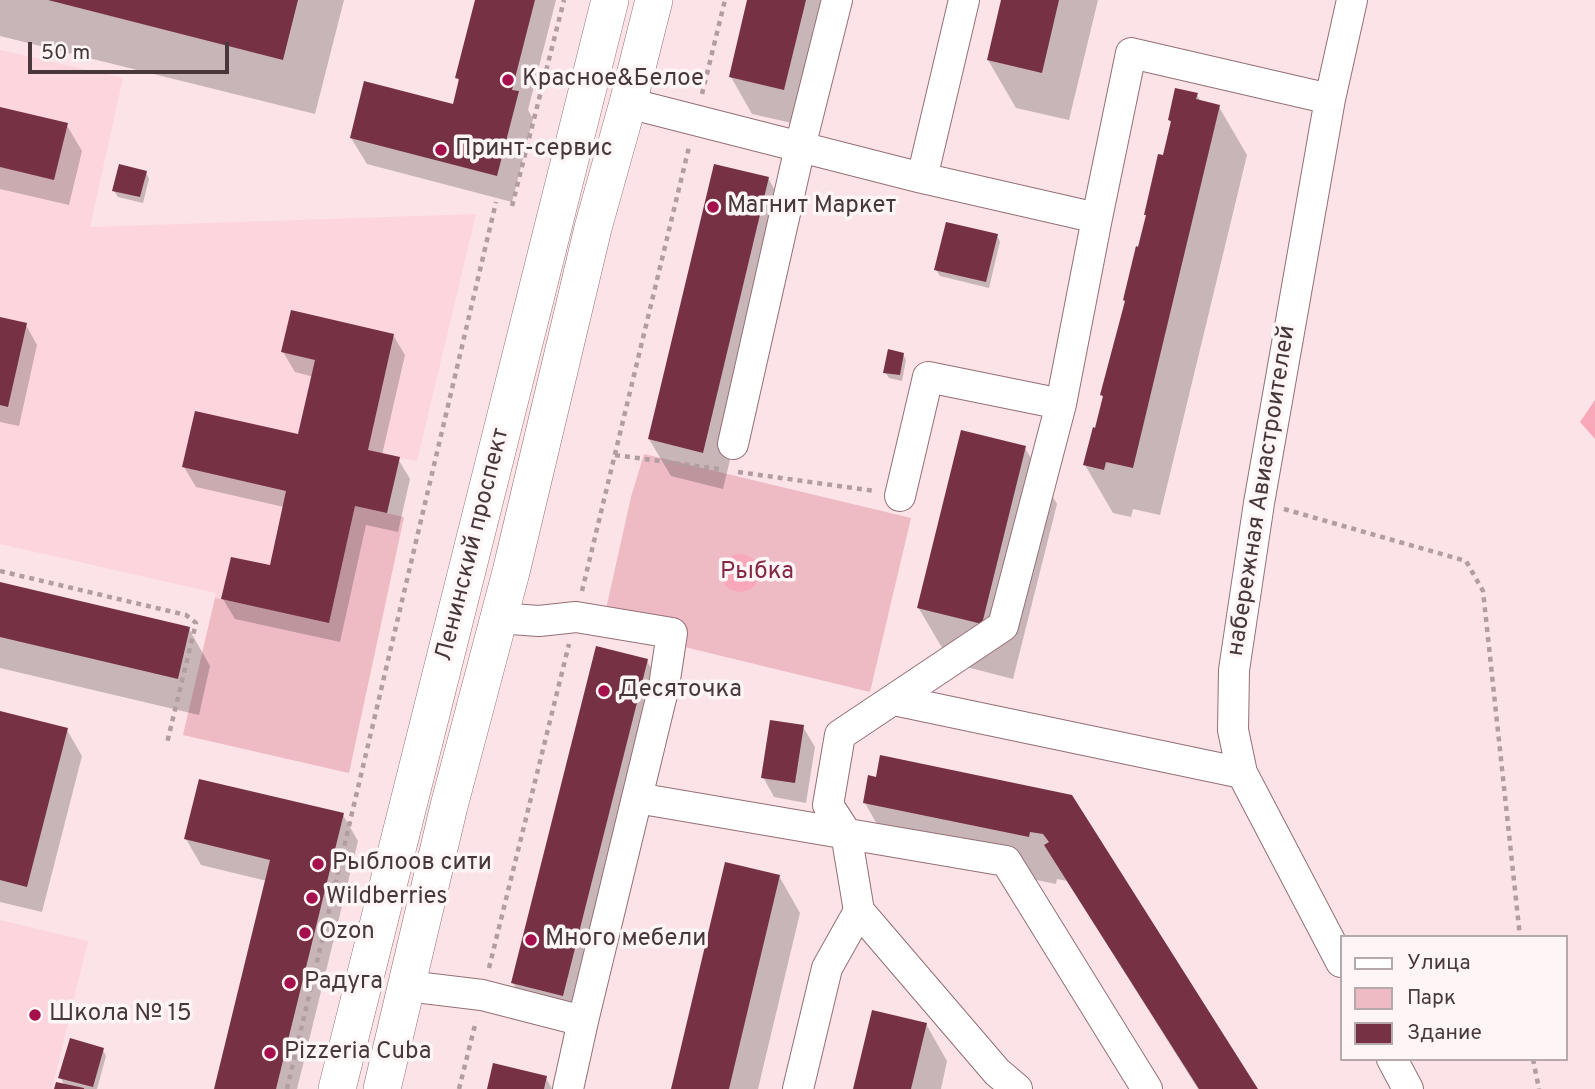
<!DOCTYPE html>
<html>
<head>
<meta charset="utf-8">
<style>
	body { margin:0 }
	#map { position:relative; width:1595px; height:1089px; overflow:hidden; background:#fbe3e7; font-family:Overpass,sans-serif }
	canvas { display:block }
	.legend { position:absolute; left:1340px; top:935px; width:228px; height:126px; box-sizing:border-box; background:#fdf5f6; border:2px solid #b5a9ab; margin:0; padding:9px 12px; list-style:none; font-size:21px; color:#48383b }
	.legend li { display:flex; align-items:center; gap:14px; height:35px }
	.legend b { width:35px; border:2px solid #b5a9ab }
	.scale { position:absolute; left:28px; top:42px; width:201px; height:32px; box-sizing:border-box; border:4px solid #48383b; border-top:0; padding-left:9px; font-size:21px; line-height:24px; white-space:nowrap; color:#48383b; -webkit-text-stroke:5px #fdf5f6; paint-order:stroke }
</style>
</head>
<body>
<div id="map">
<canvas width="1595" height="1089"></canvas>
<ul class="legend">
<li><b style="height:9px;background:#fff"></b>Улица</li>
<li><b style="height:19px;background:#eebbc5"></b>Парк</li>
<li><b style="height:19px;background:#763244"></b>Здание</li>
</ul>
<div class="scale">50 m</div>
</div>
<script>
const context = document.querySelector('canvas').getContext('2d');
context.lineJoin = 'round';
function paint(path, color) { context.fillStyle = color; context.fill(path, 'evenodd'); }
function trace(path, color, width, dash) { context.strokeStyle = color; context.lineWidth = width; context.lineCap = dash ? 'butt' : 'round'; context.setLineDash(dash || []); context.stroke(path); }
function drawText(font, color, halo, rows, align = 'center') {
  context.font = font + ' Overpass,sans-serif'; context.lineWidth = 7; context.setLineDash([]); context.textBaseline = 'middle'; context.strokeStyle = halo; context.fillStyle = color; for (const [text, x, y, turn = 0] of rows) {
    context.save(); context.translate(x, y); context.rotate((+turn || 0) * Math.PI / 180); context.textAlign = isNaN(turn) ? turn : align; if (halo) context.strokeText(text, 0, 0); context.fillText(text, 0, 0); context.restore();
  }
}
const built = new Path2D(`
	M0,50L123,78L90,227L476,214L417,461L399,458L387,513L404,517L349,773L183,735L216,593L0,544Z
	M0,920L88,941L52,1089H0Z`);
const green = new Path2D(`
	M644,454L911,518L870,692L602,627L631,497Z
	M355,506L404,517L349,773L183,735L215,598L329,622Z`);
const water = new Path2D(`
	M1595,400V439L1580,422Z
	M721 573a19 19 0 1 1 38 0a19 19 0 1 1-38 0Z`);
const shadow = new Path2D(`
	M0,0H344L315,114L0,36Z
	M477,0H556L528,110L533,119L512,202L367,164L351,138L454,106L460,83L457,78Z
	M749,0H835L805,126L752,114L731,77Z
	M1003,0H1098L1069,120L1016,108L988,60Z
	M1197,95L1201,102L1219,107L1247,155L1160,515L1133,509L1131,517L1113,513L1085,465L1104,399L1102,395L1147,218L1146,214L1172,124L1169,120Z
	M0,109L66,124L82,151L69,205L0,189Z
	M146,172L149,179L143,203L118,197L114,191Z
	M768,178L789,215L723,489L671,476L649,439Z
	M997,235L1000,242L989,288L940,276L936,270Z
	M0,319L26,325L37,345L19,426L0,422Z
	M393,335L405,355L382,455L398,459L410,479L398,532L366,525L340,642L235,619L223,599L271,567L284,507L196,487L184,467L300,436L314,377L295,372L283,352Z
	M903,354L906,360L902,381L889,378L885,372Z
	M1025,448L1057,504L1013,679L951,663L918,607Z
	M0,585L189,629L210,666L199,715L0,668Z
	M647,661L669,698L583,1032L534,1020L513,983Z
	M0,713L67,730L82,756L42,912L0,902Z
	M803,727L815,747L806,803L774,797L763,777Z
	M1070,796L1256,1089H1198L1067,881L1057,879L1056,884L892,851L865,803Z
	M343,815L358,841L297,1089H216L267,881L201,865L186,839Z
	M779,876L800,913L758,1089H673Z
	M926,1024L947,1061L941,1089H855Z
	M103,1050L106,1056L97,1089H56L65,1086L60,1077Z
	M546,1078L552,1089H489Z`);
const building = new Path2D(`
	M48,0H298L283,60Z
	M475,0H535L512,90L519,91L497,176L350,138L364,81L453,104L459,79L455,78Z
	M747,0H806L784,90L729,77Z
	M1001,0H1059L1042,73L987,60Z
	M1175,88L1198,93L1196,99L1220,105L1133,468L1106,462L1104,470L1083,465L1093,427L1095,428L1103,396L1100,395L1125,301L1123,300L1136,246L1138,247L1146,215H1144L1158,154L1163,155L1171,121L1168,120Z
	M0,107L68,123L54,180L0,167Z
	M119,164L147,171L140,197L112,191Z
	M714,164L769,177L703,453L648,439Z
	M946,222L998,234L986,282L934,270Z
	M291,310L394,334L368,450L400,457L387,513L355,506L329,623L221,599L231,557L270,565L286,491L182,467L195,411L298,434L315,360L281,352Z
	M0,317L27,323L8,407L0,405Z
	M888,349L904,353L900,375L883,373Z
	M961,430L1026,446L982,624L917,608Z
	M0,582L190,627L178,679L0,637Z
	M596,646L648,659L563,996L511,983Z
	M0,711L68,728L27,887L0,880Z
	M770,720L804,725L795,783L761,778Z
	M880,755L1072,795L1258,1089H1199L1044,845L1049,842L1043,834L1030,832L1029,837L863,803L868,775L876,777Z
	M199,779L344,813L276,1089H214L270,860L184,839Z
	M725,862L780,875L729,1089H671Z
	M872,1010L927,1023L911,1089H853Z
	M70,1038L104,1048L93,1087L58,1078Z
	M493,1063L547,1076L544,1089H487Z
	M56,1082L84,1088V1089H54Z`);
const path = new Path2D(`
	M702,94L725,0
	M512,206L564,0
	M615,455L719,469
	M738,472L875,491
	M1284,509L1466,561L1483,591L1520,937
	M0,571L186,615L196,623L167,743
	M582,591L689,147
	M489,968L569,644
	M1533,1059L1539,1089
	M287,1089L496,202
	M459,1089L476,1021`);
const minor = new Path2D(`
	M628,103L922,178L1097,218
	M922,178L964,0
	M733,444L800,147L837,0
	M900,496L928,377L1061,404
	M894,700L1242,773
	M637,798L1006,861L1147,1089
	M1341,962L1242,773L1233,730L1234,670L1259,503L1330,99L1352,0
	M407,986L482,995L583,1021L664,686L672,633L576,617L539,621L497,618
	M1392,1059L1408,1089
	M568,1089L583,1021
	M798,1089L827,968L859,911
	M1017,1089L997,1072L859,911L846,833L828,805L840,735L1003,626L1061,404L1097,218L1131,53L1330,99`);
const major = new Path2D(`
	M337,1089L610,0
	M382,1089L449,806L511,572L593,228L628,103L654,0`);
const markers = [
	[508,80,7,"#a5104c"],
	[441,150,7,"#a5104c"],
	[713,207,7,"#a5104c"],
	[604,691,7,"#a5104c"],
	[318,864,7,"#a5104c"],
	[312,898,7,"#a5104c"],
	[305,933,7,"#a5104c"],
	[531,940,7,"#a5104c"],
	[290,983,7,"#a5104c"],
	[35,1015,7,"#a5104c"],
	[270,1053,7,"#a5104c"]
];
const poiNames = [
	["Красное&Белое",522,80],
	["Принт-сервис",455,150],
	["Магнит Маркет",727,207],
	["Десяточка",618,691],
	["Рыблоов сити",332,864],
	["Wildberries",326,898],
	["Ozon",319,933],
	["Много мебели",545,940],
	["Радуга",304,983],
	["Школа № 15",49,1015],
	["Pizzeria Cuba",284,1053]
];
const streetNames = [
	["набережная Авиастроителей",1263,491,-81],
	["Ленинский проспект",474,545,-76]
];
const parkNames = [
	["Рыбка",757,573]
];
paint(built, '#fdd6dd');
paint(green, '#eebbc5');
paint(water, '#f9a8b9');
paint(shadow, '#0003');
paint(building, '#763244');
trace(minor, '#937077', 32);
trace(major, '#937077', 38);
trace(path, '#b29da1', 4.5, [5, 5]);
trace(minor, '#fff', 30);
trace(major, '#fff', 37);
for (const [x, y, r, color] of markers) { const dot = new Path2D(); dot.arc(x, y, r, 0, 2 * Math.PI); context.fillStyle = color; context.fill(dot); trace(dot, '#fdf5f6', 2.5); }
drawText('24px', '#48383b', '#fdf5f6', poiNames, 'left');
drawText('24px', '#48383b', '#fdf5f6', streetNames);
drawText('24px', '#842744', '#fdf5f6', parkNames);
</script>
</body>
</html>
